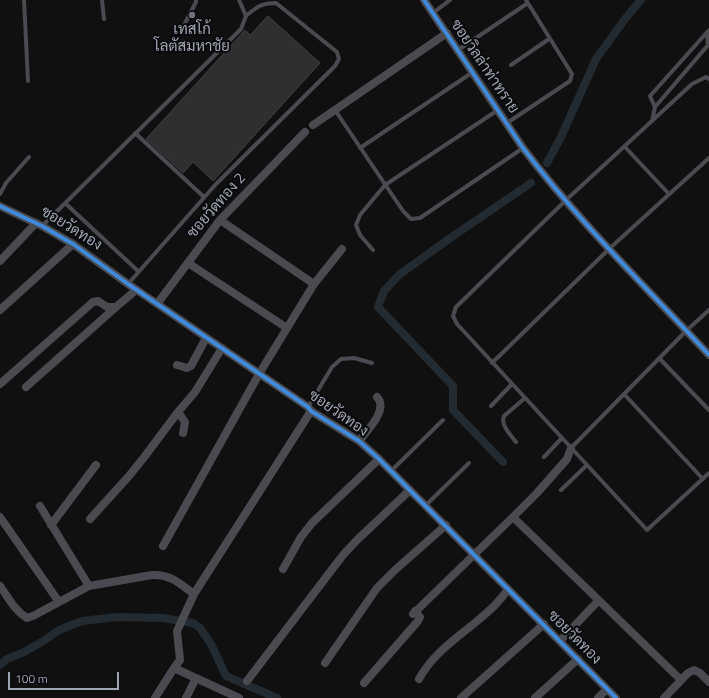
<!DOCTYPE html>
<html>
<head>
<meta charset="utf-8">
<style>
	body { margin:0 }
	#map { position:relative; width:709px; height:698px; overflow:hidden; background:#101010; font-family:"Titillium Web",sans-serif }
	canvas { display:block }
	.scale { position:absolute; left:8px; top:672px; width:111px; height:18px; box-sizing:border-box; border:2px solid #9fa5b3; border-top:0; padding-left:5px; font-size:12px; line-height:14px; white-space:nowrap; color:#9fa5b3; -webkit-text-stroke:3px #0a0a0c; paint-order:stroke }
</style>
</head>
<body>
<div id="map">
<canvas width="709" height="698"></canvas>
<div class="scale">100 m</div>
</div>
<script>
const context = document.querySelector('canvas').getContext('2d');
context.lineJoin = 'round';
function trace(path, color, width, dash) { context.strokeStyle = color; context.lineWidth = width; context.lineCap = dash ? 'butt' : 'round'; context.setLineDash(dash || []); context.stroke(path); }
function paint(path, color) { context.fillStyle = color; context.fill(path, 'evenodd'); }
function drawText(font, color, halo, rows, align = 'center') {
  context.font = font + ' "Titillium Web",Sarabun,sans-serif'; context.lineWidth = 4; context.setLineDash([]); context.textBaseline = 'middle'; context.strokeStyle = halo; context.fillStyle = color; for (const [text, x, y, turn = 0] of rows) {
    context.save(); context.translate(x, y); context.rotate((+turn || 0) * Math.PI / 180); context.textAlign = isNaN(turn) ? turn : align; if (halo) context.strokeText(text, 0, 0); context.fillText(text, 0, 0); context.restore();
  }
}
const canal = new Path2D(`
	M547,163L561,137L596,59L625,19L641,0
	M503,462L453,410V386L378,307L384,291L400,274L456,234L531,183
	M0,665L7,659L22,653L42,642L59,630L82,621L117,617L163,618L193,623L200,628L211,644L226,676L277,698`);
const building = new Path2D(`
	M268,16L320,63L213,181L193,162L183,173L146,139L245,30L250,35Z`);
const lane = new Path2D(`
	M24,0L28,81
	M102,0L104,19
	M433,13L450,0
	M182,29L196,2V0
	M458,50L528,3
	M511,65L549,39
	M709,79L706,77L692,84L565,201L456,307L453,316L457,324L647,530L709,473
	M655,107L708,45L707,32
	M335,110L403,211L411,219L420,218L523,148
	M652,121L655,107L650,96L709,30
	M507,123L570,81L572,74L526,0
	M135,133L204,197
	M625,147L669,194
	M360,148L473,72
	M0,194L6,183L29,157
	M65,203L138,271
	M42,226L241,29L246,16L239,0
	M373,250L360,235L356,225L360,215L385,185L498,110
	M128,284L216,184L335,66L339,59L337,52L276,3C261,3 257,7 246,16
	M659,358L709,410
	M492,363L609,249L709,158
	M624,394L703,479
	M491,406L512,384
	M308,407L332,367L341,359L354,358L372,363
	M516,442C511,435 500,425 504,416L525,398
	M571,448L686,331L709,310
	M544,457L562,438
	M391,471L443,420
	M561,490L587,465
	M426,505L469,463`);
const street = new Path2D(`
	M424,0L523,148C579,222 646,287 709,355
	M313,125L447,33
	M0,206L42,226L73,244L128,284L308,407L311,411L359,441L379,459L616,698
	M220,220L314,284
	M0,261L36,223
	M188,263L287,328
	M157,304L220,220L305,132
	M0,310L73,244
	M177,365L187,368L191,366L206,338
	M0,384L93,302L98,301L107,307H116L136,290
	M26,387L116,307
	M178,412L185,422L183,433
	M359,441C367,431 389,409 377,397
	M571,448L567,459L537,493L515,515V519L681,680
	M40,506L89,586
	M0,517L59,602
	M90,519L129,476L145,456L178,412L195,392L222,348
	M51,525L96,465
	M163,546L259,374L314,284L342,249
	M283,569L301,537L312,523L379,459
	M0,586C8,597 15,611 27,618L33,616L89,586L152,575C171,574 180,584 194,594
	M413,614L515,515
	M560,641L598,601
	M325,663L377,588L395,570L446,525
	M174,668L239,698
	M419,679C432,655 455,639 476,622C489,611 499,603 508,589
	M247,681L343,555L357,540L410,490
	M364,683L418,621L420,617L415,611
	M155,698L174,668L180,660L177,631L194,594L311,411
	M186,698L196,678
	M461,698L544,624
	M535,698L578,659
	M598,698L607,689
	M664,698L688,673L694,670L700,673L709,682`);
const cycleway = new Path2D(`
	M424,0L523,148C579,222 646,287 709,355
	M0,206L42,226L73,244L128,284L308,407L311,411L359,441L379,459L616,698`);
const markers = [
	[192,15,4,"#6d717a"]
];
const poiNames = [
	["เทสโก้",192,30],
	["โลตัสมหาชัย",192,47]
];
const streetNames = [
	["ซอยวิลล่าท่าทราย",484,67,56],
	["ซอยวัดทอง 2",217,206,-49],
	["ซอยวัดทอง",71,229,32],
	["ซอยวัดทอง",338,414,35],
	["ซอยวัดทอง",574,638,45]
];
trace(canal, '#232b32', 8);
paint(building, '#2f2f31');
trace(building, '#3e4044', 1);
trace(lane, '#4a4b50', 4);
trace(street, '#4a4b50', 8);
trace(cycleway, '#408adc', 4);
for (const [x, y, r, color] of markers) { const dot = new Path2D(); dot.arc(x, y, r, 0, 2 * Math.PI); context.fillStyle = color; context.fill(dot); trace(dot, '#0a0a0c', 1.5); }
drawText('15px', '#9fa5b3', '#0a0a0c', poiNames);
drawText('15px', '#9fa5b3', '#0a0a0c', streetNames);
</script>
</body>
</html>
